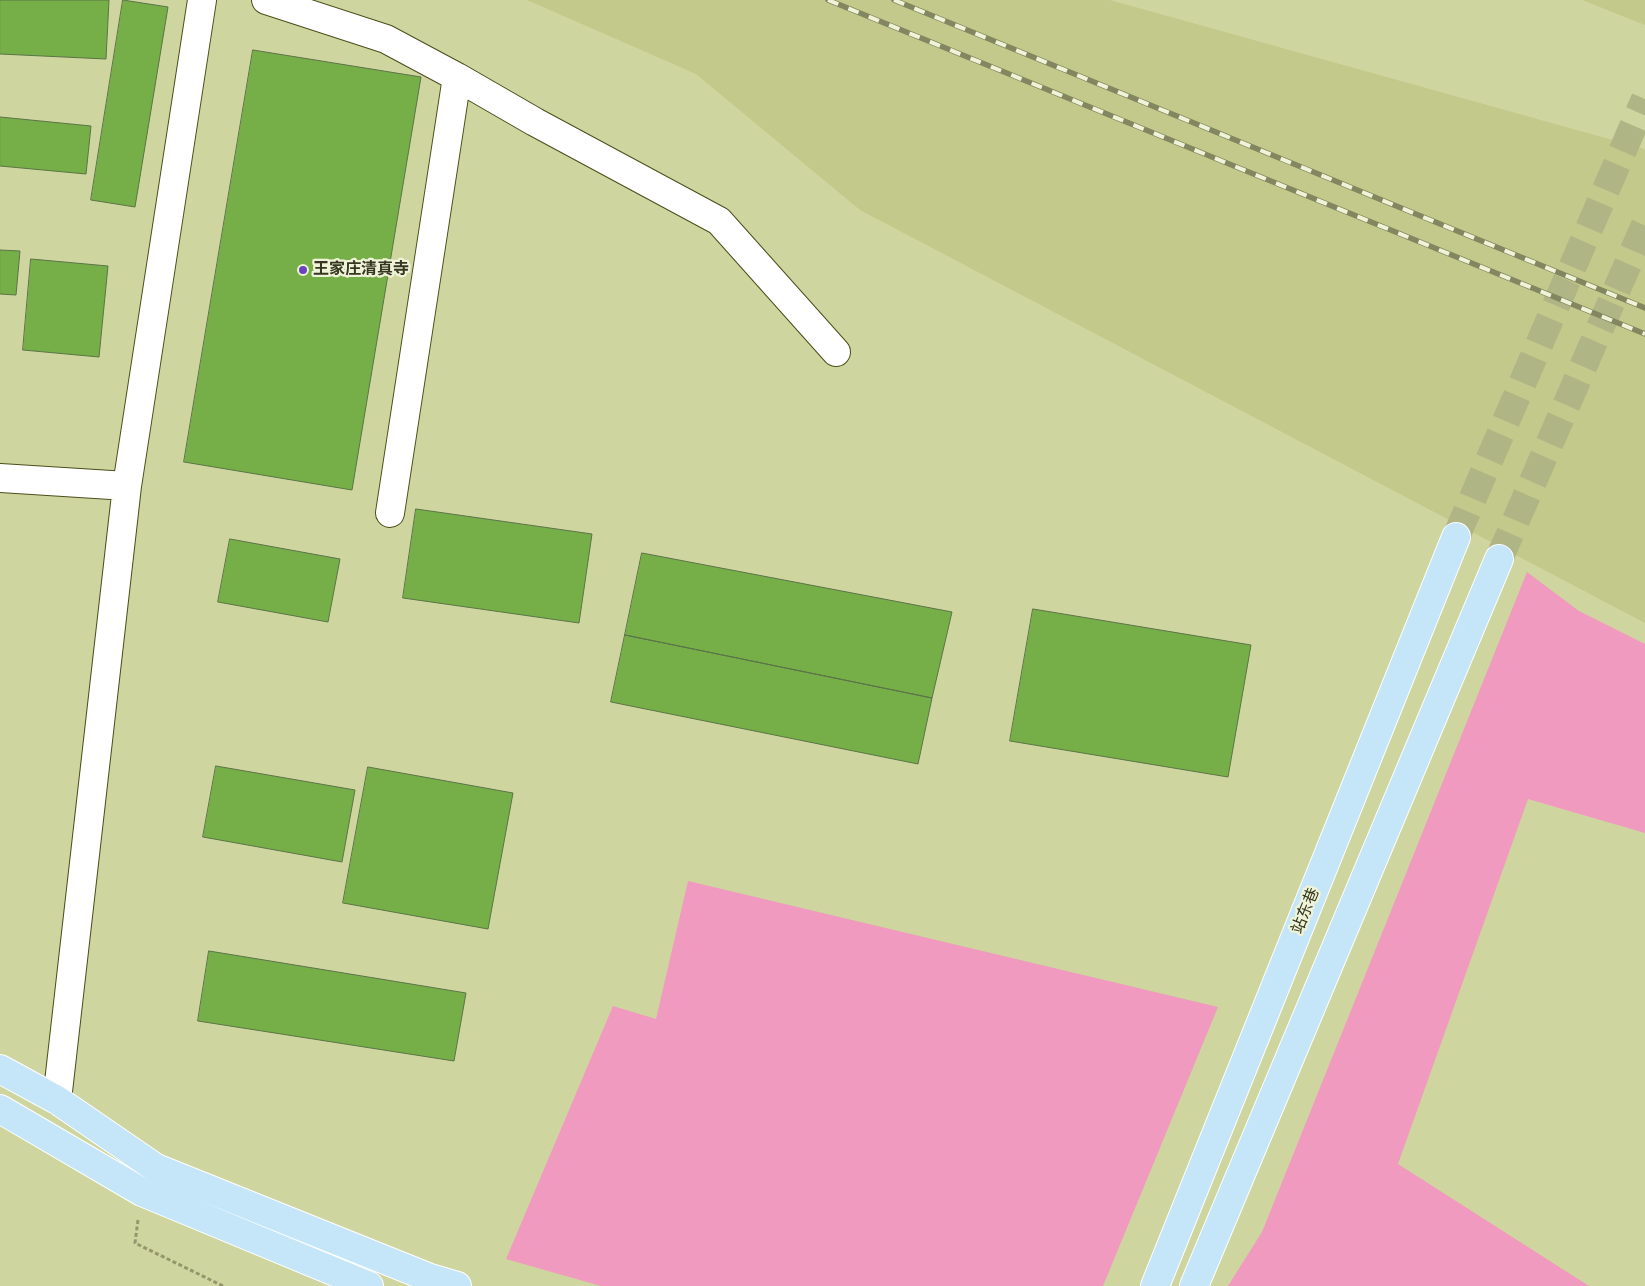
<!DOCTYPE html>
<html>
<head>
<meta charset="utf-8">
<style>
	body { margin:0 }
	canvas { display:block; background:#cfd59e }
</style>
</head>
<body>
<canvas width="1645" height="1286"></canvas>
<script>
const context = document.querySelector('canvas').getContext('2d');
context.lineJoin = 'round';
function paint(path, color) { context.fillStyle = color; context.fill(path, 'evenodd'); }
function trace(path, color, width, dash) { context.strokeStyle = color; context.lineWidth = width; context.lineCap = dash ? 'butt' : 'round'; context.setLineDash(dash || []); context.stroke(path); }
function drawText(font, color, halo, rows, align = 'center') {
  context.font = font + ' "DM Sans","Noto Sans SC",sans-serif'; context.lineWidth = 4.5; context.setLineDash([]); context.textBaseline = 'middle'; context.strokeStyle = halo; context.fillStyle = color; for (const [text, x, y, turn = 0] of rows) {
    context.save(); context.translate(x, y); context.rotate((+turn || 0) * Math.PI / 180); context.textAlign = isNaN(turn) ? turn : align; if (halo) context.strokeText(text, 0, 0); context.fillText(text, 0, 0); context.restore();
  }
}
const built = new Path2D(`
	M527,0H1110L1645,149V623L860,210L696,74Z
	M1582,0H1645V25Z`);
const green = new Path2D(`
	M1527,572L1579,611L1645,644V833L1528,799L1398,1164L1589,1286H1228L1262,1232Z
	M688,881L1218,1007L1103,1286H601L506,1259L613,1006L656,1019Z`);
const building = new Path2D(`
	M0,0H109L106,59L0,54Z
	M123,0L168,7L135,207L91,200Z
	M253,50L421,77L352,490L184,462Z
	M0,117L91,126L86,174L0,166Z
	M0,250L20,251L16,295L0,294Z
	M31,259L108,266L99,357L23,350Z
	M416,509L592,534L579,623L403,598Z
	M230,539L340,559L328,622L218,602Z
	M642,553L952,612L932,698L625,635Z
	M1033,609L1251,645L1228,777L1010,741Z
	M625,635L932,698L918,764L611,702Z
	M216,766L355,790L342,862L203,837Z
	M368,767L513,793L488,929L343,903Z
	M209,951L466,993L454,1061L198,1021Z`);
const majorTunnel = new Path2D(`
	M1456,537L1645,99
	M1499,559L1645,225`);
const path = new Path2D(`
	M138,1220L135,1243L223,1286`);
const minor = new Path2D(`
	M266,0L386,39L457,77L535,122L719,221L836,352
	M0,478L127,486
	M390,513L457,77
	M57,1100L127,486L202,0`);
const major = new Path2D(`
	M0,1069L57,1100L156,1168L430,1278L457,1286
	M0,1109L142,1192L369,1286
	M1155,1286L1456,537
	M1194,1286L1499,559`);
const rail = new Path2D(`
	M828,0L1645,334
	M894,0L1645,308`);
const markers = [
	[303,270,5,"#6944bc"]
];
const poiNames = [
	["王家庄清真寺",313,270]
];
const streetNames = [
	["站东巷",1306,911,-68]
];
paint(built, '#c3c98b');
paint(green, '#f09abf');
paint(building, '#76ae48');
trace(building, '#5b7448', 1);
trace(majorTunnel, '#b0b585', 28, [28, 14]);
trace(minor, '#4b4e1b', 30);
trace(major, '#fff', 30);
trace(path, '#92976d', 3, [4, 2.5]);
trace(minor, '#fff', 28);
trace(major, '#c5e6f8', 28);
trace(rail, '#838760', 5.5);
trace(rail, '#eff3d7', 4, [11]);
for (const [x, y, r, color] of markers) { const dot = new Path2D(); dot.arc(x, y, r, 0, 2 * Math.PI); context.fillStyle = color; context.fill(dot); trace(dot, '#eff3d7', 2); }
drawText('bold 16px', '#353721', '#eff3d7', poiNames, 'left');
drawText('16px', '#353721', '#eff3d7', streetNames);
</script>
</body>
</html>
